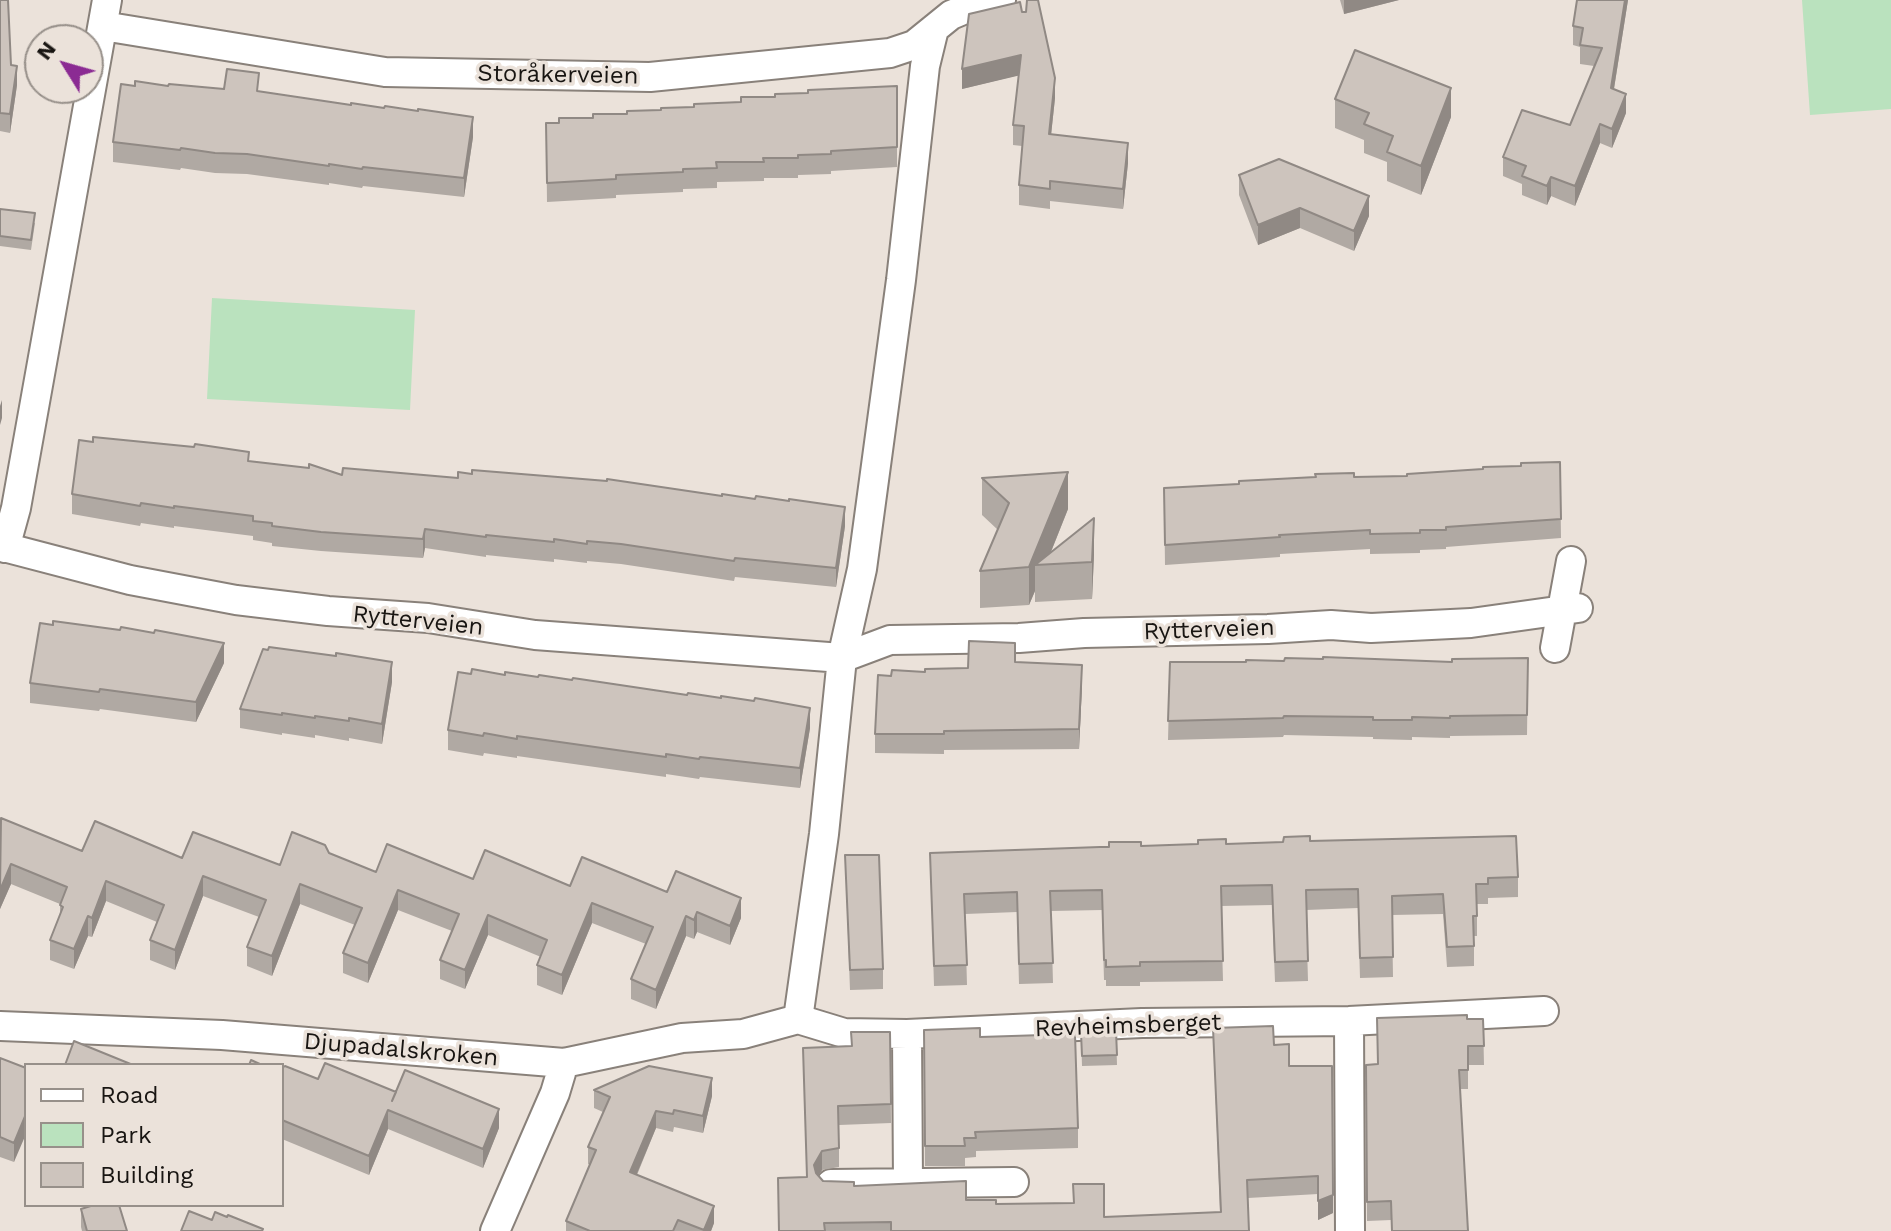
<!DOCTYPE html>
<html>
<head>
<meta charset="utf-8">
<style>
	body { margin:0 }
	#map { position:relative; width:1891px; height:1231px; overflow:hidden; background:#ebe2da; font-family:"Work Sans",sans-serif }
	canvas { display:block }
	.legend { position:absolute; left:24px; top:1063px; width:260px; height:144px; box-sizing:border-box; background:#ebe2da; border:2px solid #97908a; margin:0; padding:10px 14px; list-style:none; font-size:24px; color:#181512 }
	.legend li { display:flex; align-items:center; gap:16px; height:40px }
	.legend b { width:40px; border:2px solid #97908a }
	.north { position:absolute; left:24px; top:24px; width:80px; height:80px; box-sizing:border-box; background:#ebe2da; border:2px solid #97908a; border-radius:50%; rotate:307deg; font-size:22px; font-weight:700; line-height:32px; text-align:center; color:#181512 }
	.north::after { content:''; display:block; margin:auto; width:28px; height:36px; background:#8b2b93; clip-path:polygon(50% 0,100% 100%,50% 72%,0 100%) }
</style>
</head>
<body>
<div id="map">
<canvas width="1891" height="1231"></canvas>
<ul class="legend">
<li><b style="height:10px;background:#fff"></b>Road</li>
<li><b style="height:22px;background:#bae2be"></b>Park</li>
<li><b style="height:22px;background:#cdc4bd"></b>Building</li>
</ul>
<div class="north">N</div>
</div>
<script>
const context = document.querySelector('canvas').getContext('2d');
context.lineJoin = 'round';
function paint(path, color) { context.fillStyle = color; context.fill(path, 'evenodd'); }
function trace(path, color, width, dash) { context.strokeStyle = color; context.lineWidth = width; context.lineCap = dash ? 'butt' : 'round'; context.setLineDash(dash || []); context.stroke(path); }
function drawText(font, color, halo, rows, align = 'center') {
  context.font = font + ' "Work Sans",sans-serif'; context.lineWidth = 7; context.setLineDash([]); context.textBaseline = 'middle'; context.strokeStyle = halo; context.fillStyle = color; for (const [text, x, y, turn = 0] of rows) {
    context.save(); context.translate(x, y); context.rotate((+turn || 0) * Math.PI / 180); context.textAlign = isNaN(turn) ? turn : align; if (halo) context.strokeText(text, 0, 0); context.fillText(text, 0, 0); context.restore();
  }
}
const green = new Path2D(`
	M1802,0H1891V109L1810,115Z
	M212,298L415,310L410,410L207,399Z`);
const street = new Path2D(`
	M103,26L385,72L650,77L890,53L914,45L951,15L970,7L1001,0
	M0,546L130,580L236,600L328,611L428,618L535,635L842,658L890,640L1019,638L1084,633L1268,629L1331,625L1371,628L1471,623L1578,608
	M5,548L16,508L107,0
	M1555,648L1571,561
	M798,1019L824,834L842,658L862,569L901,280L925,66L934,29
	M798,1019L844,1033L907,1034L1142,1023L1349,1021L1544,1011
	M1349,1021L1350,1231
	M0,1026L222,1035L564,1063L682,1038L743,1034L798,1019
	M907,1034L908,1183
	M831,1184L1014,1182
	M495,1231L555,1093L564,1063`);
const wall = new Path2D(`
	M0,0L11,65L17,85L10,133L0,131Z
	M1340,0H1399L1344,14Z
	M1577,0H1628L1614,89L1626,113L1612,148L1600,143L1575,206L1551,196L1547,205L1522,195V184L1503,176V157L1570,125L1594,66L1580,64V47L1573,45V26Z
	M1022,12L1055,98L1051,135L1128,163L1123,209L1050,201V209L1019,205V185L1022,146L1013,145V125L1019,75L962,89Z
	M135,86L259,91L473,137L464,197L363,186L362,188L329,183V185L247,174L215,173L181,168L180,170L113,162V142Z
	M897,86V167L831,171V174L798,175V178H764V181L717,182V188L683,189V192L616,195V198L547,202L546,123H559L593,118L741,102L808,93Z
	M1335,99L1451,117L1421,195L1387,181V162L1364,153V140L1335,128Z
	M1239,175L1369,216L1354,251L1300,228L1258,245L1239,195Z
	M0,209L35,223L31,250L0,246Z
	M93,442L194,447L249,461L342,475L845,526L836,587L735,577L734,581L621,564L587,561V563L554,559V562L486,555V557L425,548L423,558L321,551L272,546V543L253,540V536L174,526V528L141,523L140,526L72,514V494Z
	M1560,462L1561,538L1446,547V549L1420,550V553L1370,554V549L1280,554V557L1165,565L1164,488L1354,477L1407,476Z
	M982,478L1068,509L1051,552L1094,555L1092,599L1035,602V591L1029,605L980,608V571L998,530L982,515Z
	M1528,658L1527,735L1450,736V738L1412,737V740L1373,739V737L1284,735L1283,737L1168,740L1170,662H1452Z
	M1015,662L1082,685L1079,749L944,750V754L875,753V734L891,676L968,668Z
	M224,663L196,722L100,709L99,711L30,703V683Z
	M392,682L382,744L349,738V741L315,735V738L282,733V735L240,728V709Z
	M810,728L800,788L700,777L699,779L666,774V777L517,756V758L484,753L483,756L448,750V730Z
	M0,821L82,851L280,865L329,853L376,872L667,892L741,918L730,945L697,932L694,939L686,936L656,1009L631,999V979L646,944L592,923L562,995L537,985V965L541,957L488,935L465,989L440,979V960L452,931L398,910L368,983L343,973V953L355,925L300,904L272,976L247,966V947L259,917L203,896L175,970L150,960V940L157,922L106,901L92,937L88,936L74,969L50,960V940L60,916V904L11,884L0,909Z
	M1310,841L1518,877V897L1488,898V904H1477V936H1474V966L1447,967L1443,914L1392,915L1393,977L1360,978L1358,908L1306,910L1308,981L1275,982L1272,905L1221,906L1223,981L1140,982V986H1106V980H1104L1102,910L1051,911L1053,983L1019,984L1017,912L965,914L967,985L934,986L930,853Z
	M845,855L883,969V989L850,990Z
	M1467,1019H1483L1484,1065H1468V1089H1460L1468,1231H1391V1220L1367,1221L1366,1065L1378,1064Z
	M1213,1028L1274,1045L1289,1066L1333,1213L1318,1220V1194L1248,1198L1249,1231H778L807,1177L803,1048L851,1046L890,1032L891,1123L839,1125V1167L822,1170L818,1176L823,1181L966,1200L1104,1217L1220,1212Z
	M924,1030L980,1037L1078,1128V1148L976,1151V1157L965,1158V1166H925Z
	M1116,1031L1117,1065L1082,1066L1081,1033Z
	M0,1058L26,1068L14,1162L0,1157Z
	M282,1068L318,1079L396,1092L499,1128L483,1168L388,1129L369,1175L282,1139Z
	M594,1090L712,1096L703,1133L674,1127L673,1132L656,1128L637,1175L714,1223L711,1231H566V1221L590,1165L588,1164V1147L603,1112L594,1108Z
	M81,1209L127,1231H82L81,1227Z`);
const shadedWall = new Path2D(`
	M1344,0H1399L1344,14Z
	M1625,0H1628L1611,107V88Z
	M1021,55V75L962,89V69Z
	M17,66V85L10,133V114Z
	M1055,78V98L1049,154V134Z
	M1451,88V117L1421,195V166Z
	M1626,94V113L1612,148V129Z
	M473,117V137L464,197V178Z
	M1600,124V143L1575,206V186Z
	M1128,143V163L1123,209V189Z
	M1551,177V196L1547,205V186Z
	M1369,196V216L1354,251V231Z
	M1300,208V228L1258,245V225Z
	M2,400V418L0,425V406Z
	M1068,472V509L1046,564L1035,565V591L1029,605V567Z
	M845,507V526L836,587V568Z
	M1094,518V555L1092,599V562Z
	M425,529V548L423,558V539Z
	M224,643V663L196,722V702Z
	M392,662V682L382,744V724Z
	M1082,665V685L1079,749V729Z
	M810,708V728L800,788V768Z
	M11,864V884L0,909V890Z
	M203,876V896L175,970V950Z
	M106,881V901L92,937V918Z
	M300,884V904L272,976V956Z
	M398,890V910L368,983V963Z
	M741,898V918L730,945V926Z
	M592,903V923L562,995V975Z
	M697,912V932L694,939V920Z
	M488,915V935L465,989V970Z
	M88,916V936L74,969V949Z
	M686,916V936L656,1009V990Z
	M712,1078V1096L703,1133V1116Z
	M499,1109V1128L483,1168V1149Z
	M388,1110V1129L369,1175V1156Z
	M656,1111V1128L630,1190V1172Z
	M26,1114V1134L14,1162V1143Z
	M822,1151V1170L814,1183V1165Z
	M1333,1195V1213L1318,1220V1201Z
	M714,1206V1223L711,1231H704Z`);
const building = new Path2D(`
	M0,0H8L11,65L17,66L10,114L0,113Z
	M1027,0H1038L1055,78L1049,134L1128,143L1123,189L1050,181V189L1019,185L1024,126L1013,125L1021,55L962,69L969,14L1020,2L1022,12H1026Z
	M1577,0H1625L1611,88L1626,94L1612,129L1600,124L1575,186L1551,177L1547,186L1522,176L1526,166L1503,157L1522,110L1570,125L1602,48L1580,45L1583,28L1573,26Z
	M1355,50L1451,88L1421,166L1387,152L1393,136L1364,124L1369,113L1335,99Z
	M227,69L259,73L257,91L351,105V103L384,108L385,106L418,111V109L473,117L464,178L363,167L362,169L329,164V166L247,154L215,153L181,148L180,150L113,142L121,84L135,86V81L168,86L169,84L224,89Z
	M897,86V147L831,151V154L798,155V158H763L764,162H716L717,168L683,169V172L616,175V179L547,183L546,123H559V118H593V114H627V111L661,110V108L694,107V104L741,102V97H775V94L808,93V90Z
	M1279,159L1369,196L1354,231L1300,208L1258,225L1239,175Z
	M0,209L35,213L31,240L0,236Z
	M93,437L194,447L195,444L249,452L248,461L309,468V464L342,475L343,468L458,478V472L472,474V470L607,481V479L722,496V494L755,499L756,496L789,501V499L845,507L836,568L735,558L734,561L621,544L587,541V544L554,539V542L486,535V537L425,529L423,539L321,532L272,526V523L253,521V516L174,506V508L141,503L140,506L72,494L79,440L93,442Z
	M1560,462L1561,519L1446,527V530H1420V533L1370,534V530L1279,535L1280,537L1165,545L1164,488L1239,484V481L1316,477L1315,474L1354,473V477L1407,476V474L1483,469V467L1521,466V463Z
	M1068,472L1029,567L980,571L1009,503L982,478Z
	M1094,518L1092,562L1035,565Z
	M53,621L120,630L121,627L154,633L155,630L224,643L196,702L100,689L99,692L30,683L40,623L53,625Z
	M969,641L1015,643V662L1082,665L1079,729L944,731V734H875L878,675L891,676L892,670L925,672V669L968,668Z
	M269,647L336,656V653L392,662L382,724L349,718V721L315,716V718L282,713V715L240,709L263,649L268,650Z
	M1323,657L1452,662V659L1528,658L1527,715L1450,716V718L1412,717V720H1373V717L1284,716L1283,718L1168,721L1170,662H1246V660L1284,661L1285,658L1323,659Z
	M472,669L505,675V672L538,677L539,675L572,680L573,678L687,695L688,693L721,698V696L754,701L755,698L810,708L800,768L700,757L699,759L666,754V757L517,736V739L484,733L483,736L448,730L458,672L471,674Z
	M1,818L82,851L95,821L182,858L193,832L280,865L292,832L325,845L329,853L376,872L387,844L473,879L485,850L570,886L582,857L667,892L676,871L741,898L730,926L697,912L694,920L686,916L656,990L631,979L653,927L592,903L562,975L537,965L547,940L488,915L465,970L440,960L459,914L398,890L368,963L343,953L362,908L300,884L272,956L247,947L266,900L203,876L175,950L150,940L164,905L106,881L92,918L88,916L74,949L50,940L63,907L60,905L67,887L11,864L0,890Z
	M1310,836V841L1516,836L1518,877L1488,878V884H1476L1477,916H1473L1474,946L1447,947L1443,894L1392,896L1393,957L1360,958L1358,889L1306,890L1308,961L1275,962L1272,885L1221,886L1223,961L1140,962V966L1106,967V960H1104L1102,890L1050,891L1053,963L1019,964L1017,892L964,894L967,965L934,966L930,853L1100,847H1109V842H1141V846L1198,844V840L1226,839V844L1283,842L1284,837Z
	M845,855H879L883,969L850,970Z
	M1467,1015V1019H1483L1484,1046H1468V1070H1459L1468,1231H1392L1391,1201L1367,1202L1366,1065L1378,1064L1377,1018Z
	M1273,1026L1274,1045L1289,1044V1066H1332L1333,1195L1318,1201V1176L1247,1180L1249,1231H891V1222L824,1223L825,1231H779L778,1178L807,1177L803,1048L852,1046L851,1032H890L891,1104L838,1106L839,1148L822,1151L814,1165L816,1173L823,1181L854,1182V1186L966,1181V1200H996V1204L1074,1203L1073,1184H1104V1217L1221,1212L1213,1028Z
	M980,1028V1037L1075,1034L1078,1128L975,1132L976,1138H964L965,1146H925L924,1030Z
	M1116,1031L1117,1055L1082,1056L1081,1033Z
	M74,1041L133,1065H65Z
	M0,1058L26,1068V1114L14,1143L0,1137Z
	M251,1060L262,1065H249Z
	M325,1063L396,1092L392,1101L405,1070L499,1109L483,1149L388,1110L369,1156L282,1120V1068L285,1066L318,1079Z
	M649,1066L712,1078L703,1116L674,1110L673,1114L656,1111L630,1172L714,1206L704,1230L678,1220L673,1231H590L566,1221L596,1150L588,1147L610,1097L594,1090Z
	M94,1205H119L127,1231H87L81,1209Z
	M189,1211L212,1220L215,1212L227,1217L228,1215L263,1229L262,1231H181Z`);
const streetNames = [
	["Storåkerveien",558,75,1],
	["Rytterveien",418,621,6],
	["Rytterveien",1209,630,-2],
	["Revheimsberget",1128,1026,-2],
	["Djupadalskroken",401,1050,5]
];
paint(green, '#bae2be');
trace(street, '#89817a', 32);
trace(street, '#fff', 28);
paint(wall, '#b0a9a3');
paint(shadedWall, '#908984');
paint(building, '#cdc4bd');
trace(building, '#908984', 2);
drawText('24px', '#181512', '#ebe2da', streetNames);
</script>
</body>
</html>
